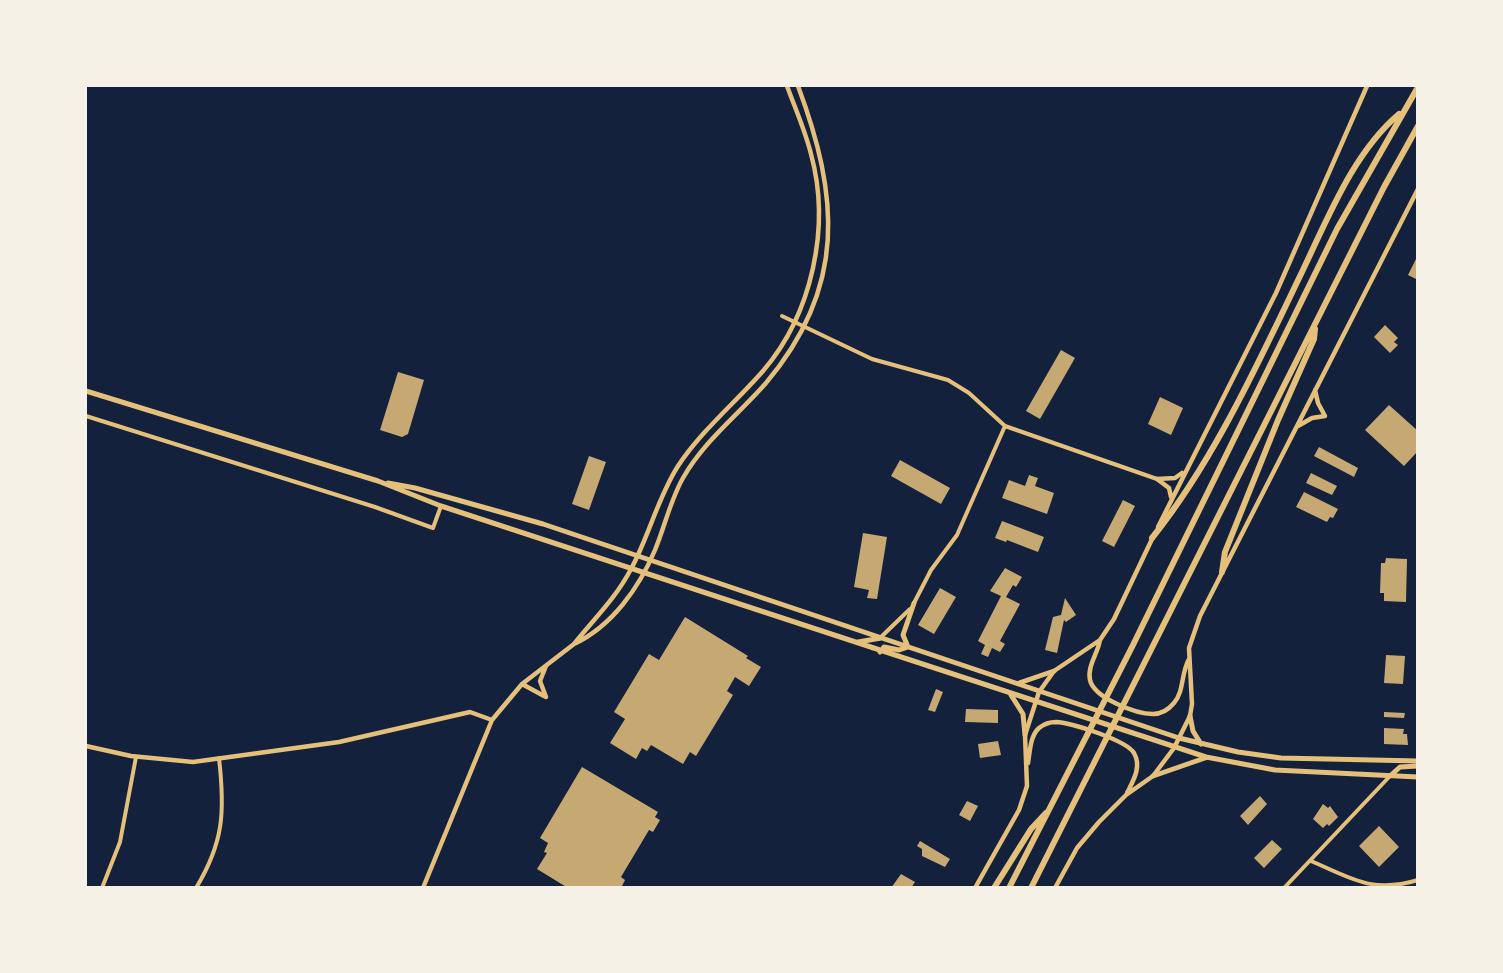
<!DOCTYPE html>
<html>
<head>
<meta charset="utf-8">
<style>
	body { margin:0 }
	#map { position:relative; width:1503px; height:973px; overflow:hidden; background:#14213d; font-family:Ubuntu,sans-serif }
	canvas { display:block }
	.frame { position:absolute; inset:0; border:87px solid #f6f1e7; pointer-events:none }
</style>
</head>
<body>
<div id="map">
<canvas width="1503" height="973"></canvas>
<div class="frame"></div>
</div>
<script>
const context = document.querySelector('canvas').getContext('2d');
context.lineJoin = 'round';
function paint(path, color) { context.fillStyle = color; context.fill(path, 'evenodd'); }
function trace(path, color, width, dash) { context.strokeStyle = color; context.lineWidth = width; context.lineCap = dash ? 'butt' : 'round'; context.setLineDash(dash || []); context.stroke(path); }
const building = new Path2D(`
	M1418,255V280L1408,275Z
	M1385,325L1398,338L1394,342L1398,345L1390,353L1374,337Z
	M1061,350L1075,358L1040,419L1026,411Z
	M398,372L424,380L408,434L402,437L380,430Z
	M1160,397L1183,408L1171,435L1148,424Z
	M1389,405L1418,431V451L1404,466L1365,430Z
	M1319,447L1358,468L1354,477L1314,456Z
	M589,456L606,462L589,510L572,504Z
	M900,460L950,488L941,504L891,476Z
	M1311,473L1337,486L1332,495L1306,483Z
	M1029,475L1038,478L1035,486L1054,493L1047,514L1002,498L1009,480L1025,486Z
	M1304,492L1338,509L1333,518L1330,517L1327,522L1296,507Z
	M1123,500L1135,506L1114,547L1102,541Z
	M1002,521L1044,537L1038,552L1007,540L1006,542L995,538Z
	M863,533L887,537L877,599L867,598L869,590L854,587Z
	M1386,558L1407,559L1406,602L1384,601V593H1380L1381,563H1385Z
	M1005,568L1022,577L1016,587L1013,585L1006,597L1020,604L1000,641L1005,644L1000,652L992,648L988,657L981,654L985,645L978,641L1001,596L990,591Z
	M940,588L956,597L934,634L918,625Z
	M1065,598L1076,615L1066,622L1064,620L1057,653L1045,650L1053,617L1061,615Z
	M685,617L748,656L746,658L761,667L749,686L735,677L727,691L733,695L696,756L690,752L683,764L651,745L647,751L642,748L636,759L610,743L625,719L614,712L649,654L659,660Z
	M1386,655L1405,656L1403,684L1384,683Z
	M936,689L943,692L935,712L928,710Z
	M966,709L998,710V723L965,722Z
	M1384,712L1405,713L1404,718L1384,717Z
	M1384,728L1404,729L1403,734H1407L1408,745L1384,744Z
	M998,741L1001,755L980,758L978,744Z
	M582,767L658,812L655,817L660,820L653,832L649,830L621,877L625,880L621,888H568L537,869L547,853L544,852L548,843L540,838Z
	M1260,796L1267,804L1248,825L1240,816Z
	M967,801L978,806L970,821L959,815Z
	M1323,804L1328,808L1330,806L1338,817L1329,826L1327,824L1323,828L1313,819Z
	M1379,826L1399,847L1379,867L1359,846Z
	M1272,840L1282,849L1264,868L1254,858Z
	M920,841L950,859L945,867L922,856V849L917,846Z
	M901,874L915,882L911,888H891Z`);
const minor = new Path2D(`
	M782,316L872,359L948,380L969,393L1005,426L1157,479
	M86,416L375,507L433,528L441,506
	M914,603L931,570L957,535L1005,426
	M881,637L910,609
	M1311,861C1351,878 1372,894 1418,880
	M102,888L120,842L136,757
	M196,888C224,842 225,811 219,758
	M1284,888L1390,776`);
const tertiary = new Path2D(`
	M787,86C795,108 805,130 811,154C831,227 812,314 763,371C735,403 702,430 678,466C658,497 649,536 631,569C616,598 594,619 574,644C612,626 639,588 655,550C665,526 670,501 683,478C704,441 738,415 766,383C847,287 839,196 798,86
	M546,666L540,681L546,697
	M522,684L544,696
	M86,746L131,756L193,762L339,742L470,712L492,720
	M423,888L492,720L522,684L574,644`);
const secondary = new Path2D(`
	M1298,426L1312,418L1325,416L1318,403L1315,390
	M1157,479L1175,478L1182,473
	M1157,479L1169,488L1171,497
	M1158,527L1276,293L1367,86
	M1100,640C1098,653 1087,666 1090,680C1094,698 1136,714 1153,714C1161,714 1169,709 1174,703C1184,692 1181,673 1189,659
	M1028,763C1030,752 1030,736 1039,728C1044,724 1050,722 1056,722C1072,723 1126,740 1134,753C1142,767 1133,781 1127,793
	M975,888L1019,810L1027,786L1025,735L1039,692L1054,671L1100,640L1114,619L1153,537
	M1055,888L1077,848L1099,822L1126,795L1153,776L1174,748L1190,716L1192,704L1189,648L1200,616L1418,189`);
const primary = new Path2D(`
	M86,391L378,481L441,506L1206,757L1275,770L1418,777
	M388,483L415,488L543,524L1179,738L1238,752L1281,758L1418,761
	M858,642L881,638
	M880,652L884,647L899,650L908,647L903,635L914,603
	M1019,683L1054,671
	M1011,695L1023,714L1025,735
	M1190,716L1193,731L1201,744
	M1153,776L1205,758
	M1390,776L1400,767L1418,766`);
const motorway = new Path2D(`
	M1152,538C1214,461 1259,361 1302,272C1328,218 1353,153 1399,114
	M1222,572L1225,552L1278,420L1314,339L1315,329
	M994,888L1031,829L1046,813
	M1009,888L1132,647L1337,229L1418,87
	M1031,888L1384,187L1418,126`);
paint(building, '#c6a872');
trace(minor, '#e5c07b', 4);
trace(tertiary, '#e5c07b', 4.5);
trace(secondary, '#e5c07b', 4.5);
trace(primary, '#e5c07b', 5);
trace(motorway, '#e5c07b', 6);
</script>
</body>
</html>
